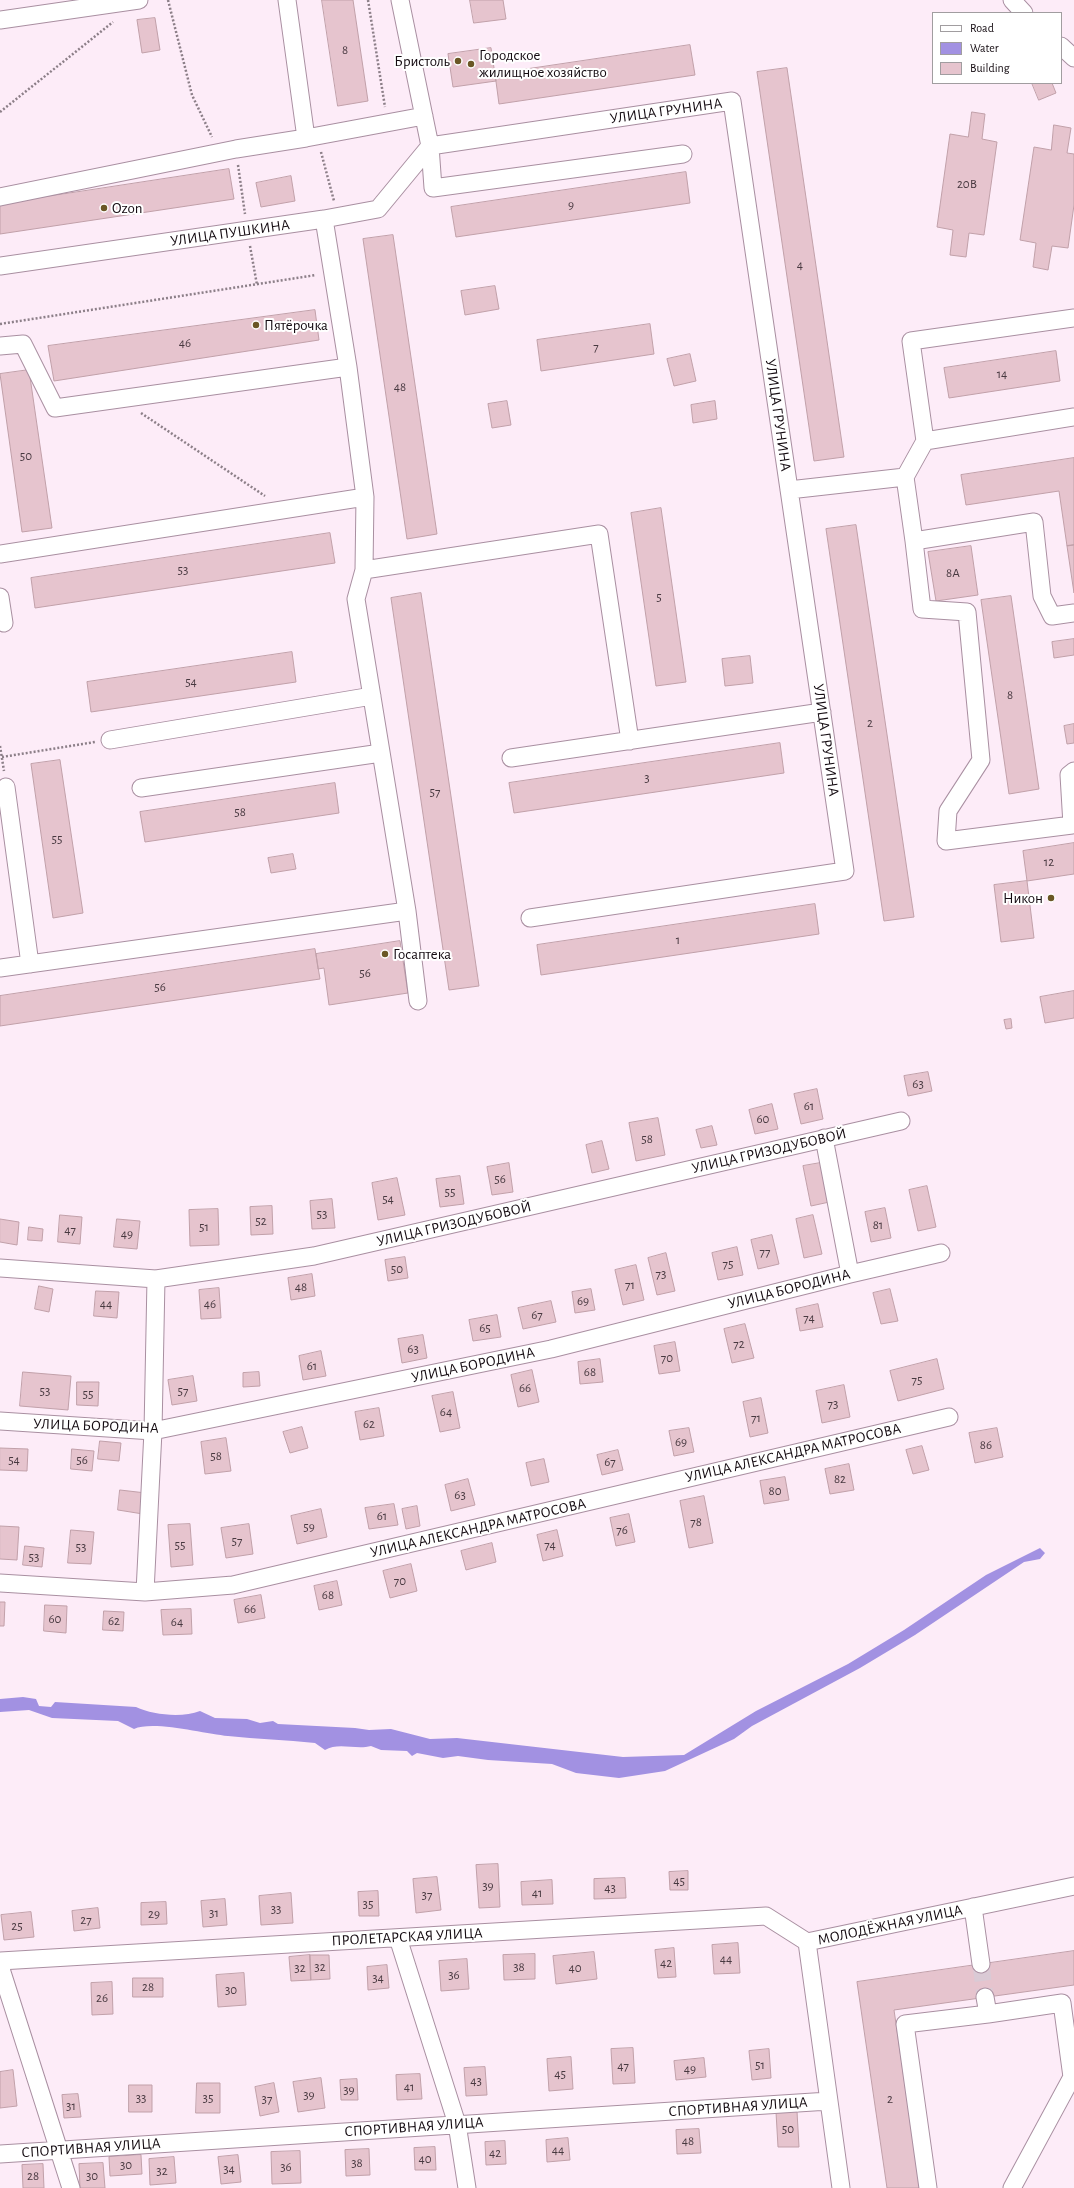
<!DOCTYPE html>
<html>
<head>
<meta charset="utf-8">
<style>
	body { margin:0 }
	#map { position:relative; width:1074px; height:2188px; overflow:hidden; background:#fdecf8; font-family:"Alegreya Sans",sans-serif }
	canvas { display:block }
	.legend { position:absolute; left:932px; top:12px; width:130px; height:72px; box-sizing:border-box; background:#fff; border:1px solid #a19da0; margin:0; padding:5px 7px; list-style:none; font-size:12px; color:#140b11 }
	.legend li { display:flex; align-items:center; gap:8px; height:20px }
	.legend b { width:20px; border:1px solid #a19da0 }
</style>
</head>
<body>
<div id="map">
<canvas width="1074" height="2188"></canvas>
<ul class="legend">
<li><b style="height:5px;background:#fff"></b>Road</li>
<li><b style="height:11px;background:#a291e2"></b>Water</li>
<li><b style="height:11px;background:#e6c4ce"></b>Building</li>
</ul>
</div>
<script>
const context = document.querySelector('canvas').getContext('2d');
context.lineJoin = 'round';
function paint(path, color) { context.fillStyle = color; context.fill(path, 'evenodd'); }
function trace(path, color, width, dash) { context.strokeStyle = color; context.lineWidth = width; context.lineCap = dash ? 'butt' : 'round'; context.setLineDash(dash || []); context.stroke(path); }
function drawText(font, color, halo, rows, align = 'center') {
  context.font = font + ' "Alegreya Sans",sans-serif'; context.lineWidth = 4; context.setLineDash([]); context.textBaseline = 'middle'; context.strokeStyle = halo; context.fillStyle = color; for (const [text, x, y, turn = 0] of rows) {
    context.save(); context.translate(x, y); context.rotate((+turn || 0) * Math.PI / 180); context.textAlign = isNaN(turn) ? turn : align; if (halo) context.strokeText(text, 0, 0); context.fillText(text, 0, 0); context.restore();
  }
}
const water = new Path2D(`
	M1040,1548L1045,1553L1040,1559L1024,1562L915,1635L860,1668L752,1726L734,1739L665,1771L619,1778L576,1773L552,1764L488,1760L458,1756L443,1758L417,1753L412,1756L407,1751L381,1750L371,1746C356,1750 338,1742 325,1750L315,1743C286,1740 257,1739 228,1736C205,1734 153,1720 134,1729L118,1721L52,1718L29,1710L0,1712V1699L23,1697L36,1699L39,1706L51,1707L55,1702L136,1707C153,1715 182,1718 200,1711L215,1718L247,1719L260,1723L273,1721L278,1724L355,1728L369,1730L391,1729L430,1739L457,1738L623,1757L684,1755L756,1711L848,1664L904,1630L986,1575Z`);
const building = new Path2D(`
	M322,0H353L368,101L338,106Z
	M470,0H503L506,19L474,23Z
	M155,18L160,50L142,53L137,20Z
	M690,45L695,75L499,104L495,74Z
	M491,48L496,81L453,87L448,54Z
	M787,68L844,457L814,461L757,72Z
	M1032,83H1052L1056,93L1039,100Z
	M972,112L985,114L982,139L997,142L984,235L969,233L966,257L950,255L953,230L937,227L950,134L968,137Z
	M1054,125L1071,128L1067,153L1074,154V205L1068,248L1052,246L1048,270L1033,267L1036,243L1020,240L1034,147L1051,150Z
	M229,169L234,199L0,234V204Z
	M686,172L690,203L456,237L451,207Z
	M291,176L295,201L261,207L256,183Z
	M393,235L437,534L407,539L363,239Z
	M495,286L499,309L465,315L461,291Z
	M315,310L319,340L54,381L48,346Z
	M650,324L654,354L541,371L537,340Z
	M1056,351L1060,381L949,398L944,368Z
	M690,354L696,381L674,386L667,359Z
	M29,370L52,528L22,532L0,374Z
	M507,401L511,425L492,428L488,404Z
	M715,401L717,419L693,423L691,405Z
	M1074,458V545L1067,546L1059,491L966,505L961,475Z
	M661,508L686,682L656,686L631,513Z
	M856,525L914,917L884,921L826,529Z
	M330,533L335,563L35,608L31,578Z
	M1074,545V593L1067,546Z
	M971,546L978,595L936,601L928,552Z
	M421,593L479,986L449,990L391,598Z
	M1011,596L1039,789L1009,794L981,600Z
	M1074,639V655L1054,658L1052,642Z
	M292,652L296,682L91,712L87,682Z
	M750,656L753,683L725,686L722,659Z
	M1074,724V743L1067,744L1064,726Z
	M780,743L784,773L514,813L509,783Z
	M60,760L83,913L53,918L31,764Z
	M335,783L339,813L145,842L140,812Z
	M1074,843V874L1027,881L1023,851Z
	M293,854L296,869L271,873L268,858Z
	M1027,881L1034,938L1001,942L994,885Z
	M815,904L819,934L541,975L537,945Z
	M400,941L408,993L329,1005L324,968L318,969L316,954Z
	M315,949L320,979L0,1026V996Z
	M1074,991V1018L1045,1023L1040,997Z
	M1011,1019L1012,1028L1006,1029L1004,1020Z
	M928,1072L932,1091L908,1096L904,1076Z
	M817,1089L823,1119L801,1124L794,1094Z
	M772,1104L778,1129L755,1134L749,1110Z
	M658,1118L665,1155L636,1161L629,1123Z
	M712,1126L717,1145L701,1148L696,1130Z
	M602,1141L609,1169L592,1173L586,1145Z
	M826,1162L834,1201L811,1206L803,1166Z
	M509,1163L513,1192L492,1195L487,1167Z
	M460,1176L464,1204L440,1207L436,1179Z
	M397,1178L405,1215L378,1220L372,1183Z
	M927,1186L936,1227L918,1231L909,1190Z
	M332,1199L335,1228L312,1229L310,1201Z
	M272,1206L273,1234L251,1235L250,1207Z
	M885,1208L891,1238L871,1242L865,1212Z
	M218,1209L219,1245L190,1246L189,1210Z
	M60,1215L82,1217L80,1244L58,1242Z
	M813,1215L822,1254L804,1258L796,1219Z
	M0,1219L19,1222L17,1245L0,1242Z
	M117,1219L140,1221L137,1249L114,1247Z
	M29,1227L43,1229L42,1241L28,1240Z
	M772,1235L779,1264L758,1269L751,1240Z
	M737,1247L743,1275L718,1280L712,1253Z
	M666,1253L675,1291L657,1295L648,1258Z
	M405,1257L408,1278L388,1281L385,1260Z
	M636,1265L644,1300L623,1305L615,1270Z
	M312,1274L315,1296L291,1300L288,1278Z
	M39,1286L53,1289L49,1312L35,1309Z
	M219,1288L221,1318L201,1319L199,1290Z
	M591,1289L595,1310L575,1313L572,1292Z
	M890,1289L898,1321L881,1324L873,1293Z
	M96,1291L119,1292L117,1318L94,1316Z
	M551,1301L556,1322L523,1329L518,1308Z
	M818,1304L823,1327L800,1331L796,1309Z
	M497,1315L501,1337L473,1341L469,1320Z
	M745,1324L754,1358L732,1363L724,1329Z
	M423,1335L427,1358L402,1363L398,1339Z
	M675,1342L680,1371L659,1374L654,1346Z
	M321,1351L326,1376L303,1380L299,1356Z
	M600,1359L603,1382L580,1384L578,1362Z
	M937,1359L944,1389L898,1401L890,1371Z
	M532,1370L539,1402L518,1407L511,1375Z
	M23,1372L71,1376L68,1410L20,1406Z
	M259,1372L260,1386L243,1387V1373Z
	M193,1376L197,1401L172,1405L168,1380Z
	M77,1382H99L98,1406L77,1405Z
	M844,1385L850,1417L822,1423L816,1391Z
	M453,1392L460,1428L440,1432L432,1396Z
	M761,1398L768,1433L750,1437L743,1402Z
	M379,1408L384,1436L360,1440L355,1412Z
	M302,1427L308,1448L290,1453L283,1432Z
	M689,1428L694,1452L674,1456L669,1431Z
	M997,1428L1003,1457L975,1463L969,1433Z
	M226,1438L231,1471L205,1474L201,1442Z
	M100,1441L121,1443L119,1461L98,1459Z
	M922,1446L929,1470L913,1474L906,1450Z
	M0,1448L28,1449L27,1471L0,1470Z
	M72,1449L94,1451L92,1471L71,1469Z
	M618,1450L623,1470L602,1475L597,1455Z
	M544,1459L549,1482L531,1486L526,1463Z
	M849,1464L854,1490L830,1494L825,1469Z
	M785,1477L789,1500L764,1504L760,1481Z
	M468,1479L475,1505L451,1511L445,1485Z
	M120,1490L146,1493L143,1514L118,1510Z
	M704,1496L713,1543L689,1548L680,1501Z
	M394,1504L398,1525L369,1529L365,1508Z
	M417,1506L420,1526L406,1529L402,1509Z
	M321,1509L327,1537L297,1544L291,1516Z
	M629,1514L635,1542L616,1546L610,1518Z
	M190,1524L193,1565L171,1567L168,1525Z
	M249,1524L253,1554L226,1558L221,1528Z
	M0,1526L19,1527L17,1560L0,1559Z
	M71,1530L94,1532L91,1564L68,1563Z
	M557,1530L563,1556L543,1561L537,1535Z
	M492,1543L496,1562L466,1570L461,1551Z
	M25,1546L44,1548L42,1567L23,1565Z
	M411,1564L417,1591L390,1598L383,1571Z
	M337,1581L342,1605L319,1610L314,1586Z
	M261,1595L265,1618L238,1623L234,1600Z
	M0,1602H5L4,1626H0Z
	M45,1605L67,1606L66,1633L44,1631Z
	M191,1609L192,1634L163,1635L161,1610Z
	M104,1611L124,1612L123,1631L103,1630Z
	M498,1864L500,1907L479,1908L476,1865Z
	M688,1871V1890H670L669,1872Z
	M437,1877L441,1910L416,1913L413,1879Z
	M625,1878L626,1898L594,1899V1879Z
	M552,1880L553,1904L522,1905L521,1882Z
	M378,1891L379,1916H359L358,1892Z
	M291,1893L293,1923L261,1925L259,1896Z
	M225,1899L227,1925L203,1927L201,1901Z
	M166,1902L167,1924L141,1925V1903Z
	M98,1908L100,1928L74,1931L72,1911Z
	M31,1912L34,1937L4,1940L1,1915Z
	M738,1943L740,1973L714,1974L712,1945Z
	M674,1948L676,1977L658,1978L655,1950Z
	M1074,1951V1985L894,2010L920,2188H887L857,1982Z
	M594,1952L597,1979L556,1984L553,1956Z
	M535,1954V1979L504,1980L503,1955Z
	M310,1955L311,1980L291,1981L289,1957Z
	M310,1955H329L330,1979L311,1980Z
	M467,1959L469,1989L441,1991L439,1961Z
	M387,1965L389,1988L368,1990L367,1967Z
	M244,1973L246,2005L218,2007L216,1975Z
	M133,1978H163V1997H133Z
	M112,1982L113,2014L92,2015L91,1983Z
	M633,2048L635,2083L613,2084L611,2049Z
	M769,2049L771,2078L752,2080L749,2051Z
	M571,2057L573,2089L549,2091L547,2059Z
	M704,2058L706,2077L676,2080L674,2061Z
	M485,2067L487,2095L466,2096L464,2068Z
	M13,2070L17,2106L0,2108V2072Z
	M420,2074L422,2099L397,2100L396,2075Z
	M321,2078L325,2108L298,2112L293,2082Z
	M357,2079L358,2100H341L340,2080Z
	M197,2083H220V2113H196Z
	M274,2083L279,2112L260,2116L255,2087Z
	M129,2085H152V2112H129Z
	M78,2094L81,2117L64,2118L62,2095Z
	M797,2111L799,2147H778L776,2112Z
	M699,2129L701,2153L677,2154L676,2130Z
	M568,2138L570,2160L547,2162L546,2140Z
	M505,2141L506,2164L486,2165L485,2142Z
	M435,2147L436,2170H415L414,2148Z
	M369,2149L370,2175L346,2176L345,2150Z
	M300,2151L301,2183L272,2184L271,2152Z
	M141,2155L142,2174L110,2176L109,2157Z
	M238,2155L241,2182L221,2184L218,2157Z
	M174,2157L176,2183L150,2185L149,2159Z
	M103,2163L105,2188H80L79,2164Z
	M43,2164L44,2188H23L22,2165Z`);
const minorTunnel = new Path2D(`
	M981,1964L985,1997`);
const path = new Path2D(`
	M168,0L192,95L212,137
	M368,0L385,107
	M0,112L113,22
	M321,152L334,201
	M238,165L245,214
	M250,246L257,285
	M0,324L316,275
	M141,413L265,496
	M0,746L4,771
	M2,757L95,742`);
const minor = new Path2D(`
	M287,0L306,138L424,116
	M400,0L430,146L732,101L845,871L530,918
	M1012,0L1024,13
	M0,20L139,0
	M1061,46L1074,58
	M430,146L433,188L683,154
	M0,197L236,149L306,138
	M324,219L348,367L365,497L364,570L356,599L407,911L418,1001
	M0,266L324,219L378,209L430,146
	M0,346L23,344L55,408L348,367
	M925,441L911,341L1074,318
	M905,477L914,541L1034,522L1042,596L1052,616L1074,613
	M789,490L905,477L925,441L1074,417
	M914,541L922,609L967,612L981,760L948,811L946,841L1072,825L1069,775L1074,771
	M0,554L365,497
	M364,570L599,534L630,741
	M0,597L4,623
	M110,740L372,696
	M511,758L822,712
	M6,787L30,964
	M141,788L381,753
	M0,968L407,911
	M824,1138L850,1274
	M0,1268L156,1279L314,1256L901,1121
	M0,1421L153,1431L551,1349L850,1274L941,1253
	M0,1583L145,1592L233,1585L949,1417
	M145,1592L153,1431L156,1279
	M973,1907L981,1964
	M398,1938L457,2124L467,2188
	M807,1942L1074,1886
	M807,1942L841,2188
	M0,1961L766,1916L807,1942
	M0,1966L71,2188
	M985,1997L988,2014L1062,2003L1072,2077L1012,2188
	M0,2154L829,2101
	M928,2188L905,2024L988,2014`);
const markers = [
	[458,61,4,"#6a5725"],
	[471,64,4,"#6a5725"],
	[104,208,4,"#6a5725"],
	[256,325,4,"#6a5725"],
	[1051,898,4,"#6a5725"],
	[385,954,4,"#6a5725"]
];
const numberNames = [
	["8",345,50],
	["20В",967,184],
	["9",571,205],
	["4",800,265],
	["46",185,343],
	["7",596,347],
	["14",1002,374],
	["48",400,387],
	["50",26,456],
	["53",183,570],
	["8А",953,573],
	["5",659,597],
	["54",191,682],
	["8",1010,695],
	["2",870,723],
	["3",647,778],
	["57",435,792],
	["58",240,812],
	["55",57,839],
	["12",1049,862],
	["1",678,940],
	["56",365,973],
	["56",160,987],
	["63",918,1084],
	["61",809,1106],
	["60",763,1119],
	["58",647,1139],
	["56",500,1179],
	["55",450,1192],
	["54",388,1199],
	["53",322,1214],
	["52",261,1221],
	["81",878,1225],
	["51",204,1227],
	["47",70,1230],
	["49",127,1234],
	["77",765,1252],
	["75",728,1264],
	["50",397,1269],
	["73",661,1274],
	["71",630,1285],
	["48",301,1287],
	["69",583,1301],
	["44",106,1304],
	["46",210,1304],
	["67",537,1315],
	["74",809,1318],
	["65",485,1328],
	["72",739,1344],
	["63",413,1349],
	["70",667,1358],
	["61",312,1366],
	["68",590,1372],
	["75",917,1380],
	["66",525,1388],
	["53",45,1391],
	["57",183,1391],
	["55",88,1394],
	["73",833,1404],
	["64",446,1412],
	["71",756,1418],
	["62",369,1424],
	["69",681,1442],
	["86",986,1445],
	["58",216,1456],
	["54",14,1460],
	["56",82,1460],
	["67",610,1462],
	["82",840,1479],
	["80",775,1491],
	["63",460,1495],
	["61",382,1516],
	["78",696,1522],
	["59",309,1527],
	["76",622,1530],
	["57",237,1541],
	["55",180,1545],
	["74",550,1545],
	["53",81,1547],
	["53",34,1557],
	["70",400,1581],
	["68",328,1595],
	["66",250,1609],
	["60",55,1619],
	["62",114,1621],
	["64",177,1622],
	["45",679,1881],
	["39",488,1886],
	["43",610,1888],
	["41",537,1893],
	["37",427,1895],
	["35",368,1904],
	["33",276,1909],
	["31",214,1913],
	["29",154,1914],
	["27",86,1920],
	["25",17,1926],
	["44",726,1959],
	["42",666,1963],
	["32",320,1967],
	["38",519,1967],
	["32",300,1968],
	["40",575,1968],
	["36",454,1975],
	["34",378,1978],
	["28",148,1987],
	["30",231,1990],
	["26",102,1998],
	["51",760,2065],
	["47",623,2066],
	["49",690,2069],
	["45",560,2074],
	["43",476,2081],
	["41",409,2087],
	["39",349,2090],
	["39",309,2095],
	["33",141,2098],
	["35",208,2098],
	["37",267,2099],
	["2",890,2099],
	["31",71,2106],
	["50",788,2129],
	["48",688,2141],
	["44",558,2150],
	["42",495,2153],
	["40",425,2159],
	["38",357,2163],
	["30",126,2165],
	["36",286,2167],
	["34",229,2169],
	["32",162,2171],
	["28",33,2176],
	["30",92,2176]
];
const poiNames = [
	["Городское",479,55],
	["жилищное хозяйство",479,72],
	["Бристоль",450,61,"right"],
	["Ozon",112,208],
	["Пятёрочка",264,325],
	["Никон",1043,898,"right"],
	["Госаптека",393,954]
];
const streetNames = [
	["УЛИЦА ГРУНИНА",666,111,-8],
	["УЛИЦА ПУШКИНА",230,233,-8],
	["УЛИЦА ГРУНИНА",778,415,82],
	["УЛИЦА ГРУНИНА",826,740,82],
	["УЛИЦА ГРИЗОДУБОВОЙ",769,1151,-13],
	["УЛИЦА ГРИЗОДУБОВОЙ",454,1224,-13],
	["УЛИЦА БОРОДИНА",789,1289,-14],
	["УЛИЦА БОРОДИНА",473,1365,-12],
	["УЛИЦА БОРОДИНА",96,1426,2],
	["УЛИЦА АЛЕКСАНДРА МАТРОСОВА",793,1453,-13],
	["УЛИЦА АЛЕКСАНДРА МАТРОСОВА",478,1528,-13],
	["МОЛОДЁЖНАЯ УЛИЦА",890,1925,-12],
	["ПРОЛЕТАРСКАЯ УЛИЦА",407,1937,-3],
	["СПОРТИВНАЯ УЛИЦА",738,2107,-4],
	["СПОРТИВНАЯ УЛИЦА",414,2127,-4],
	["СПОРТИВНАЯ УЛИЦА",91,2148,-4]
];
paint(water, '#a291e2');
paint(building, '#e6c4ce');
trace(building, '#c1a0a9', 1);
trace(minorTunnel, '#dacad5', 17, [17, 8]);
trace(minor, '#a98fa1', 19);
trace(path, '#8c7f88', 2.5, [2, 2]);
trace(minor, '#fff', 17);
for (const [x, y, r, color] of markers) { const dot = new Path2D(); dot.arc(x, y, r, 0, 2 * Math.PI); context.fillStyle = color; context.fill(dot); trace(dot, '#fff', 1.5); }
drawText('13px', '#483940', null, numberNames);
drawText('15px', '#140b11', '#fff', poiNames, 'left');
drawText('15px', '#140b11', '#fff', streetNames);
</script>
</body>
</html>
